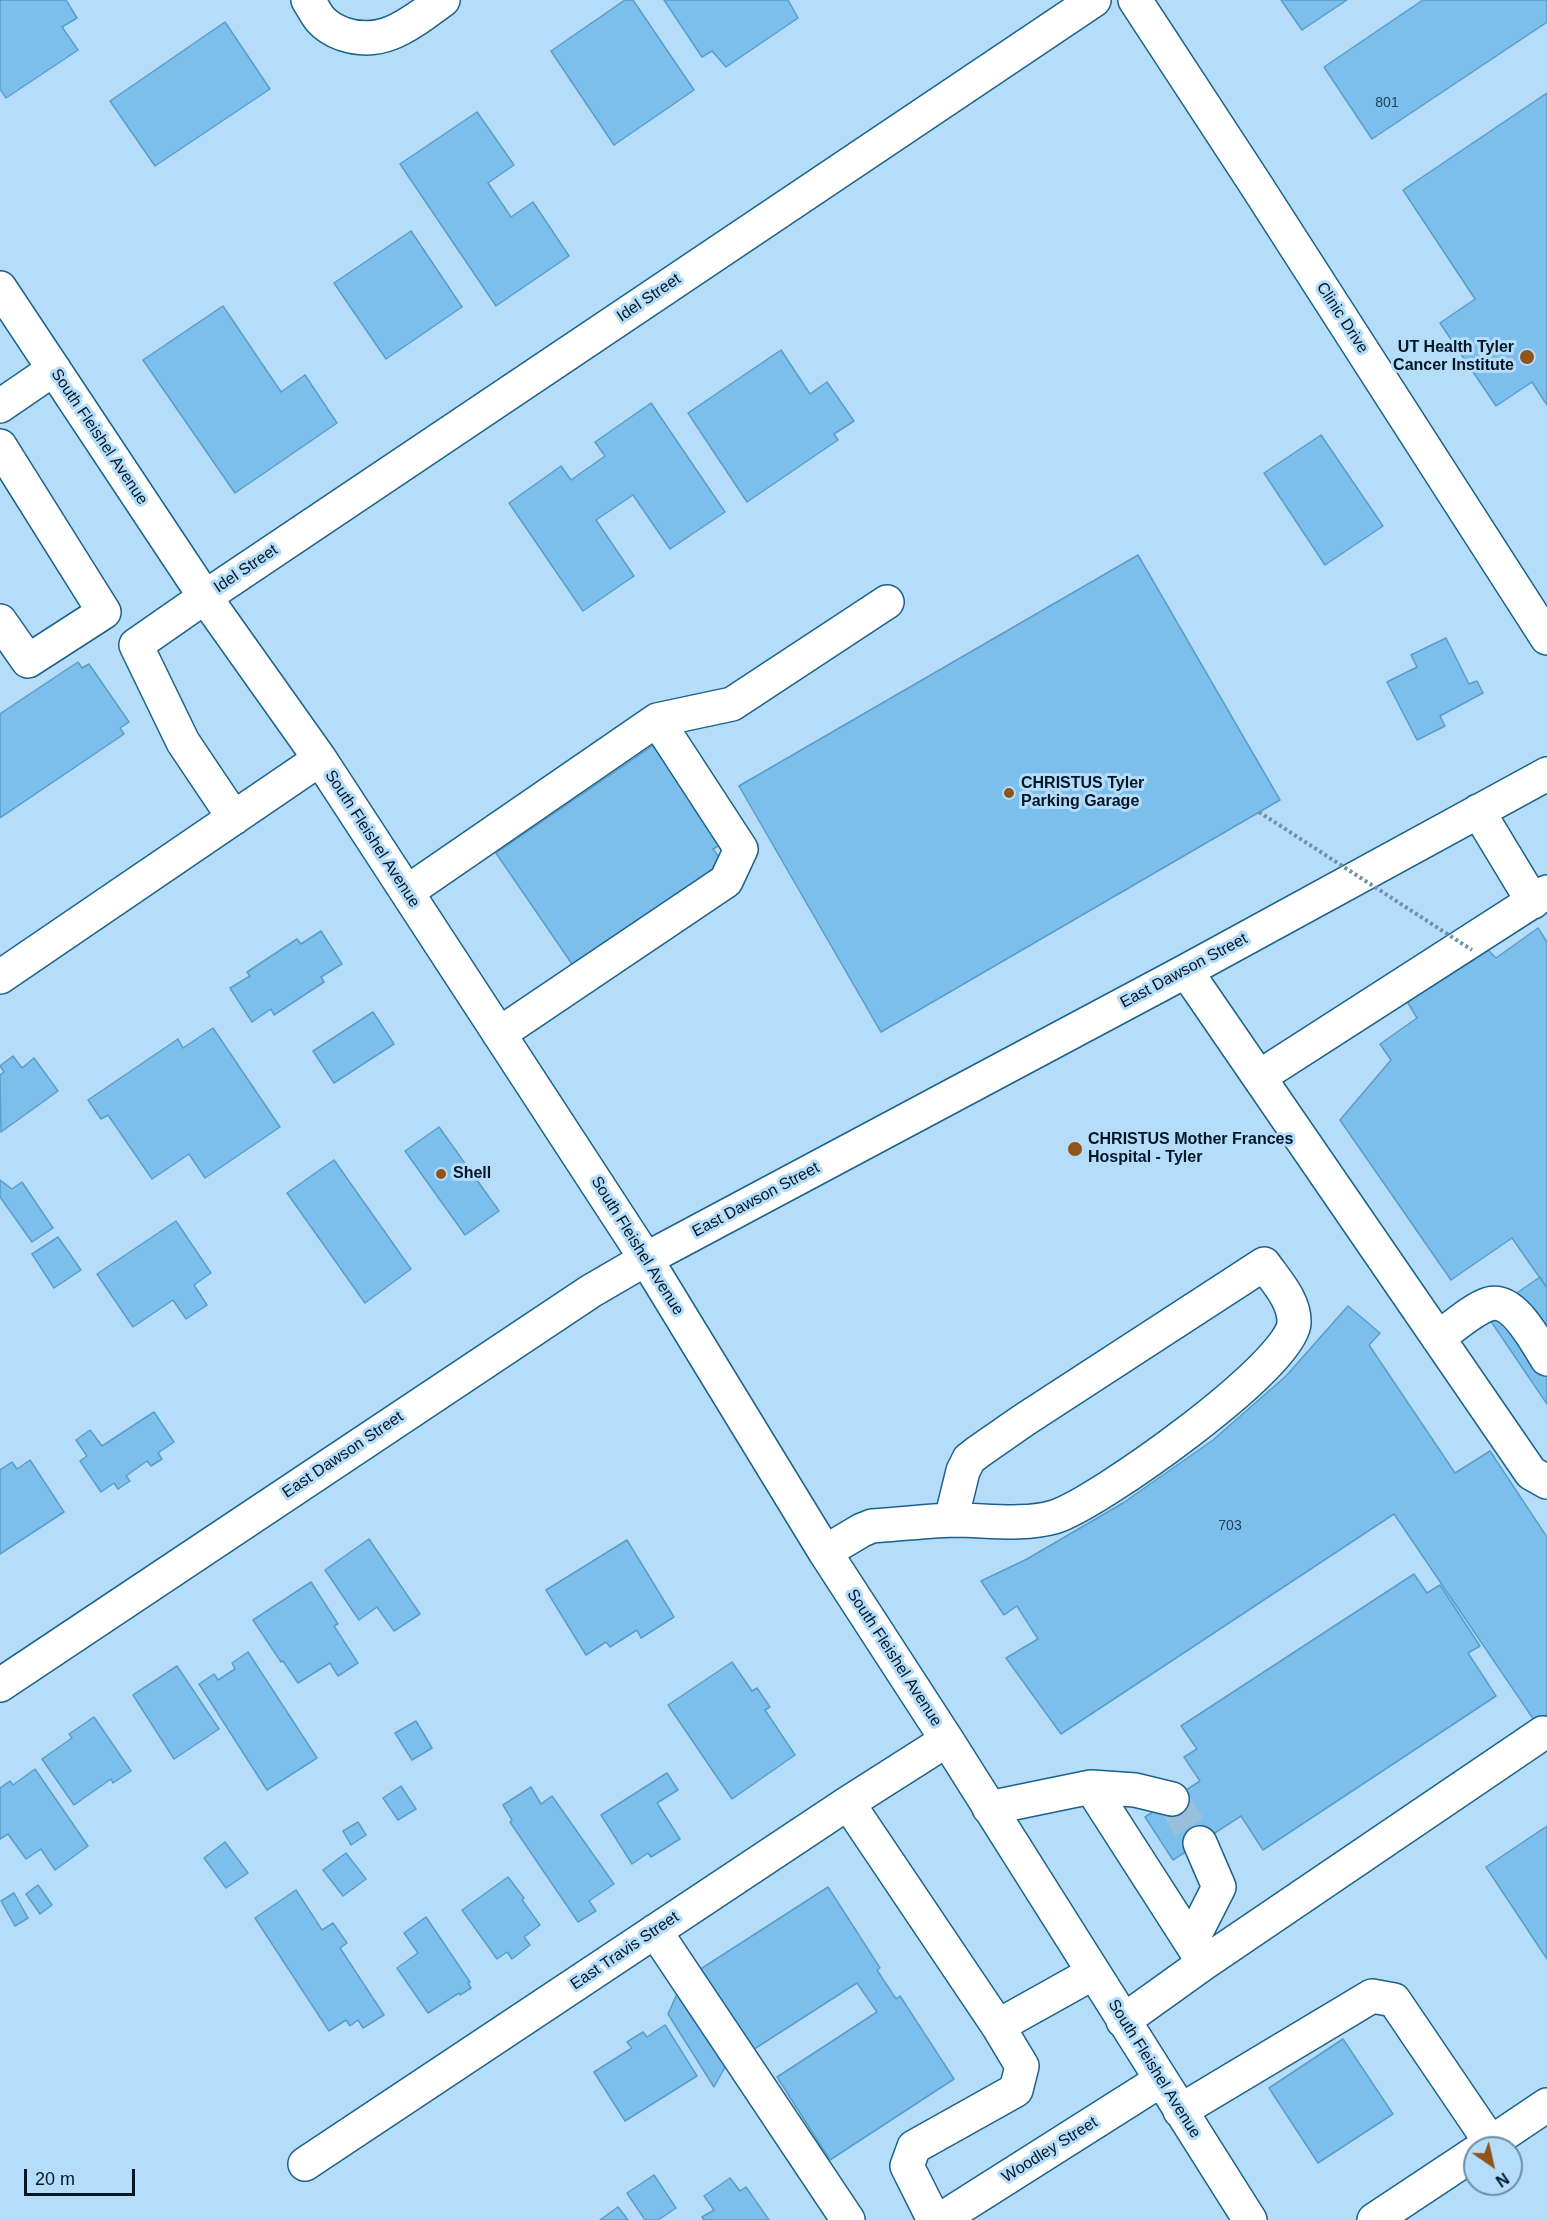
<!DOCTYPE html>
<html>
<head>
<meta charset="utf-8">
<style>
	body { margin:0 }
	#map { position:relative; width:1547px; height:2220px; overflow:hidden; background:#b5ddf9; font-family:Arial,sans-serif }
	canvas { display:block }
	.north { position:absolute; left:1463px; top:2136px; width:60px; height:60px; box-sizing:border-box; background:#b5ddf9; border:2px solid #6d8ea5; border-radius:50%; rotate:146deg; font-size:16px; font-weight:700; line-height:24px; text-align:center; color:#001727 }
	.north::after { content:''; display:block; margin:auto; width:21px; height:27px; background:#915418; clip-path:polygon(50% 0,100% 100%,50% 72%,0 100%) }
	.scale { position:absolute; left:24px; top:2169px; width:111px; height:27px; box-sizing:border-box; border:3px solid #001727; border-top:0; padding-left:8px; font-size:18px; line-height:21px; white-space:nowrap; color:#001727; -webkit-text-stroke:4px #b5ddf9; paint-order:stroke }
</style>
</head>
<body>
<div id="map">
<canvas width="1547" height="2220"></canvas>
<div class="north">N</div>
<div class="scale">20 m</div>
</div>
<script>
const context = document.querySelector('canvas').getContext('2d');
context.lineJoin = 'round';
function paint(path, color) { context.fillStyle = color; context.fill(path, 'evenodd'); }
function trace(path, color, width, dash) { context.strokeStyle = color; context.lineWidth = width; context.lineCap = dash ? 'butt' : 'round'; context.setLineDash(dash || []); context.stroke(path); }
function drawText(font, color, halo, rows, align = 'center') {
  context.font = font + ' Arial,sans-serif'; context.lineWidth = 6; context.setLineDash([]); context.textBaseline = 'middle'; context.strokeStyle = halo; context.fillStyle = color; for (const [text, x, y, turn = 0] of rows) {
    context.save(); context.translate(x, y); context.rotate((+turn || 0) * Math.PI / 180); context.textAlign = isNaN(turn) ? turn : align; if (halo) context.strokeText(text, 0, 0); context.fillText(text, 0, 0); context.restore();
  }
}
const building = new Path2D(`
	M0,0H66L77,18L62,27L78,50L6,98L0,89Z
	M625,0H633L694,90L614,145L551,51Z
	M664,0H788L798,18L726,67L712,51L702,57Z
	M1281,0H1347L1302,30Z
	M1423,0H1547V22L1372,139L1324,67Z
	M225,22L270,89L155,166L110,101Z
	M1547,93V405L1532,382L1496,406L1440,323L1475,299L1403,190Z
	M477,112L514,165L488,183L511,217L533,202L569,256L496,306L400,164Z
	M411,231L462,307L386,359L334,283Z
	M223,306L281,392L305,375L337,423L235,493L143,360Z
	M781,350L810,394L827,382L854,421L834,434L838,440L747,502L688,413Z
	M651,403L725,512L670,549L633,495L596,520L634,576L583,611L509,503L561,466L571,480L605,456L595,442Z
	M1321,435L1383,526L1325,565L1264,473Z
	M1138,555L1280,800L881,1032L739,786Z
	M1446,638L1469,684L1477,681L1483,693L1440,716L1445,726L1417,740L1387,682L1417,667L1411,655Z
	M78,662L82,668L89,664L129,722L120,728L124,734L0,818V714Z
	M657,743L725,842L713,849L724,864L574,967L496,853Z
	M1538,928L1547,942V1288L1512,1238L1451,1280L1340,1120L1391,1060L1380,1044L1417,1018L1404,996L1482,944L1496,958Z
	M321,931L342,964L321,977L324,982L274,1015L271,1009L252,1022L230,988L250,976L247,972L297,939L301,944Z
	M373,1012L394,1044L334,1083L313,1051Z
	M213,1028L280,1127L205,1178L189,1154L152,1179L108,1115L101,1119L88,1100L178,1039L183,1048Z
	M13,1056L22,1068L34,1058L58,1091L1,1132L0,1075L4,1072L0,1066Z
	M439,1127L499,1211L465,1235L405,1151Z
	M334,1160L411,1269L365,1303L287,1193Z
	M0,1180L12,1189L22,1182L53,1228L32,1242L0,1197Z
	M176,1221L211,1273L194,1285L207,1305L186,1319L173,1300L133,1327L97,1274Z
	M58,1237L81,1270L54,1288L32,1254Z
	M1540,1277L1547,1288V1404L1486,1314Z
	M1348,1306L1380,1333L1369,1345L1455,1473L1490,1451L1547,1537V1739L1394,1514L1061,1734L1006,1658L1038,1639L1017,1606L1004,1615L981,1581L1027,1559L1123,1503L1213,1440L1286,1376Z
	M154,1412L174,1442L158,1453L162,1459L151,1466L147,1461L126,1476L130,1481L118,1489L114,1483L101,1492L80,1461L87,1456L76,1440L90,1430L102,1446Z
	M30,1460L64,1512L0,1554V1470L12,1462L17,1469Z
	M369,1539L420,1614L394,1631L377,1607L359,1620L325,1570Z
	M627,1540L674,1617L641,1638L637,1630L610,1647L606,1642L586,1655L546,1590Z
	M1414,1574L1427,1593L1440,1585L1480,1646L1468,1653L1496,1696L1263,1850L1241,1816L1173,1860L1145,1817L1200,1781L1184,1757L1197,1749L1181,1726Z
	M311,1582L338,1624L334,1626L358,1663L338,1676L330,1663L298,1683L283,1661L281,1662L253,1620Z
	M248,1652L317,1758L267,1790L199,1684L214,1674L218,1680L235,1669L232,1663Z
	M732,1662L752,1691L757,1688L770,1707L765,1710L795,1755L732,1799L668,1705Z
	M177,1666L219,1729L174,1759L133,1695Z
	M94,1717L131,1771L113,1783L111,1779L74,1805L42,1759L72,1738L69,1734Z
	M416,1721L432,1748L412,1760L395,1733Z
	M35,1769L88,1846L55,1870L41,1849L26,1859L8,1834L0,1839V1788L10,1781L13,1785Z
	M667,1773L678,1790L657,1803L680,1839L651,1857L648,1853L632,1864L601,1815Z
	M401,1786L416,1809L398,1820L383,1798Z
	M531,1787L541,1804L552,1796L614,1884L589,1901L596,1911L578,1922L510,1822L512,1820L503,1805Z
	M358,1822L366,1835L351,1845L343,1831Z
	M1547,1826V1959L1486,1867Z
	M225,1842L248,1873L226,1888L204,1858Z
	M346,1853L366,1879L343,1896L323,1870Z
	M508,1877L524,1898L522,1900L540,1925L524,1937L530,1945L512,1959L507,1952L497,1959L462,1910Z
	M38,1885L52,1905L40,1914L26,1894Z
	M828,1887L880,1968L877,1970L896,1999L900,1996L954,2079L830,2160L777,2077L877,2012L857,1983L748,2053L696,1972Z
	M296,1890L322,1930L333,1923L347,1943L340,1948L384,2015L363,2028L358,2020L350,2026L346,2020L329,2031L255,1918Z
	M14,1893L28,1918L15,1926L1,1901Z
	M426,1917L470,1982L468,1983L471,1988L460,1995L459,1993L428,2013L397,1968L418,1953L404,1933Z
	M680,1987L729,2060L714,2087L668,2014Z
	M665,2025L697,2076L625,2121L594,2072L632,2048L627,2042L643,2032L647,2037Z
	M1343,2039L1393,2114L1318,2163L1269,2088Z
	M654,2175L676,2208L658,2220H645L627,2193Z
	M730,2178L740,2191L746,2187L769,2220H704L702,2217L714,2210L704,2196Z
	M618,2207L628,2220H600Z`);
const minorTunnel = new Path2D(`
	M1172,1799L1200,1843`);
const minor = new Path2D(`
	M308,0C312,6 316,14 320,19C326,26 335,31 343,34C384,48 412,22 443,0
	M1135,0L1256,185L1547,638
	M0,288L205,597L320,759L646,1259L825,1552L947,1740L1250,2220
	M0,406L54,369
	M0,446L104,612L28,661L0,621
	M657,720L732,704L887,602
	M1478,811L1533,902
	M234,818L183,742L136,645L205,597L1094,0
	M407,892L657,720L741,849L726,881L499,1034
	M1186,971L1531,1473L1547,1482
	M0,977L320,759
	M1259,1077L1547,892
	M1438,1338C1452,1328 1473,1309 1489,1304C1514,1297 1536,1342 1547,1359
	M825,1552L862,1530L872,1526C899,1524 927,1521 954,1520C986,1520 1023,1526 1054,1517C1096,1505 1293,1364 1294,1323C1295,1301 1276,1281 1264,1264L1024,1420L978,1452L969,1459L963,1471L951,1520
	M0,1685L591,1291L646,1259L1186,971L1547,774
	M1091,1787L1204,1963
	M848,1803L998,2026L1093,1973
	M989,1808L1091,1787L1135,1790L1172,1799
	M655,1931L848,2220
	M1191,1942L1219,1887L1200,1843
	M1123,2021L1204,1963L1543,1733
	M1180,2111L1372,1996L1394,2000L1491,2143
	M1483,2148L1547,2105
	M305,2164L848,1803L947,1740
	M934,2220L907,2166L914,2147L1016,2090L1022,2066L998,2026
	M940,2220L1161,2080
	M1374,2220L1475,2153`);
const pathBridge = new Path2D(`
	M1259,812L1472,950`);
const markers = [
	[1527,357,8,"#915418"],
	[1009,793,6,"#915418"],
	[1075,1149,8,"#915418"],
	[441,1174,6,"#915418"]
];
const numberNames = [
	["801",1387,103],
	["703",1230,1526]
];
const streetNames = [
	["Idel Street",649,298,-34],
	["Clinic Drive",1342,318,57],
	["South Fleishel Avenue",99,437,56],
	["Idel Street",246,569,-34],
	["South Fleishel Avenue",372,839,57],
	["East Dawson Street",1184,971,-28],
	["East Dawson Street",756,1200,-28],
	["South Fleishel Avenue",637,1246,58],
	["East Dawson Street",343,1455,-34],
	["South Fleishel Avenue",894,1658,57],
	["East Travis Street",625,1951,-34],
	["South Fleishel Avenue",1154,2069,58],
	["Woodley Street",1050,2150,-32]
];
const poiNames = [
	["UT Health Tyler",1514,348,"right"],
	["Cancer Institute",1514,366,"right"],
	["CHRISTUS Tyler",1021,784],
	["Parking Garage",1021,802],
	["CHRISTUS Mother Frances",1088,1140],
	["Hospital - Tyler",1088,1158],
	["Shell",453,1174]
];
paint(building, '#7cbfec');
trace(building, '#5a9dc9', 1.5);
trace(minorTunnel, '#9abfda', 33, [33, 16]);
trace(minor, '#1b628a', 36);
trace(minor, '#fff', 33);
trace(pathBridge, '#7092a9', 4, [3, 3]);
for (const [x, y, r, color] of markers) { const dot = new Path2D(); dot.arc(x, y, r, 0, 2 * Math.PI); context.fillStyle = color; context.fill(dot); trace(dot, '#b5ddf9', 2); }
drawText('14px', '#1f4158', null, numberNames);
drawText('16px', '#001727', '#b5ddf9', streetNames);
drawText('bold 16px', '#001727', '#b5ddf9', poiNames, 'left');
</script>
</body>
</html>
